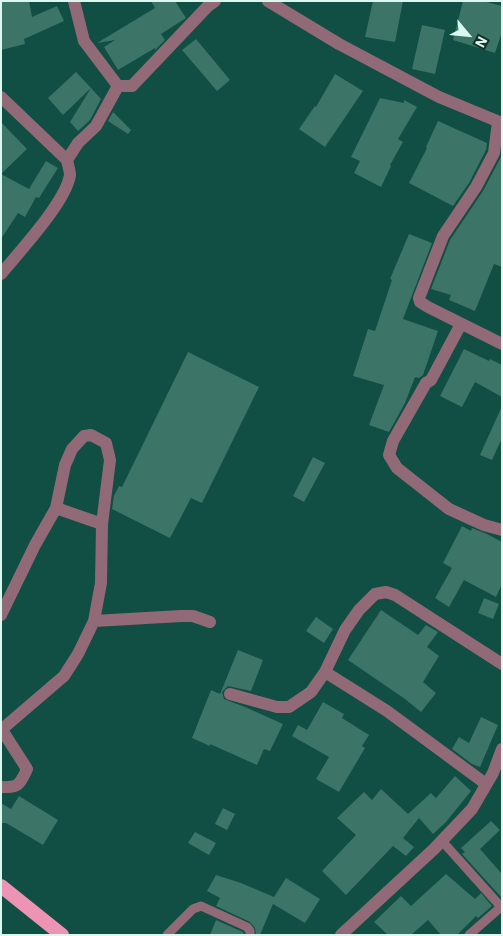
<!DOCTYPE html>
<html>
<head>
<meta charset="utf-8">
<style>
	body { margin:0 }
	#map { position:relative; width:503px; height:936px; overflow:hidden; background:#114e43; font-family:"IBM Plex Sans",sans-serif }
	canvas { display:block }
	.frame { position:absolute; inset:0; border:2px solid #dbf8f0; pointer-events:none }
	.north { position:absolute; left:443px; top:10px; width:50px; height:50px; -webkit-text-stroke:4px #172f29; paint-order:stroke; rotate:118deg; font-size:14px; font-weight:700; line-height:20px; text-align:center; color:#dbf8f0 }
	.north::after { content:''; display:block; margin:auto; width:18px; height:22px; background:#dbf8f0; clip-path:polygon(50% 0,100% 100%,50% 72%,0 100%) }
</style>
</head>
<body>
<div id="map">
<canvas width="503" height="936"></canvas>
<div class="frame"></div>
<div class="north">N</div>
</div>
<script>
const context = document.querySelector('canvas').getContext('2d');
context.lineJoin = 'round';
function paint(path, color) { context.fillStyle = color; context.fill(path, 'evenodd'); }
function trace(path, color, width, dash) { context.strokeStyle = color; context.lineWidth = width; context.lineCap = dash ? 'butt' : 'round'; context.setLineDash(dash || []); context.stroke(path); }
const building = new Path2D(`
	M1,1H29L32,17L57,6L64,21L24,39L25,44L1,50Z
	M151,1H175L186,18L161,34L165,40L155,50V48L118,70L104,47L115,40L97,43L155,8Z
	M373,1H403L395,42L365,37Z
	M463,1H483L502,6V32L495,53L453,40Z
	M422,25L445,30L435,74L412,69Z
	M196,39L230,80L217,91L182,50Z
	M76,72L91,88L63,115L48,98Z
	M335,74L363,91L325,147L299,129L315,106L316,107Z
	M91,88L101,99L90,120L78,131L70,122Z
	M380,98L404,103V100L417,107L398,139L403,142L390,165L391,166L381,187L354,173L360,161L351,157Z
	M113,112L131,130L128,134L108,121Z
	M438,121L487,143L486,150L469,183L453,206L409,183L427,148L426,147Z
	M1,122L27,149L1,174L29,189L46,161L58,168L39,198L36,197L25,217L18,213L1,239Z
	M502,155V267L494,264L475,311L449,300L451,295L431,289L450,240L483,191Z
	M409,234L432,243L403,319L438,331L423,375L419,378L415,377L405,403L389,432L369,425L384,385L353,376L368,329L375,331L392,280L390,279Z
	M464,349L489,361L490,359L502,365V397L475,382L462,407L440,396Z
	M188,352L259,387L202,503L191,498L170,538L112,509L114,496L119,486L122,487Z
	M502,406V438L492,460L480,455Z
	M313,457L325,463L304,502L293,496Z
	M462,526L471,531L472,528L487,534L502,542V584L496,597L464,580L449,607L435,598L452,568L443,563Z
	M484,598L499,604L493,619L478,613Z
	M381,610L418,635L426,625L438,632L427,647L439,656L423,682L436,693L421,712L405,699L348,660Z
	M316,617L333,629L324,643L306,631Z
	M238,650L263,660L251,691L228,686L222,692L224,699L245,707L283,724L270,751L264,749L257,765L210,744V746L192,738L211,690L220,694Z
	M323,702L344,714L342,718L369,735L362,746L365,748L339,792L316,779L329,757L292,736L298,725L307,730Z
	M481,717L498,725L480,767L472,764L452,749L459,737L469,743Z
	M455,776L471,791L446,822L433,834L419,818L403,838L414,847L406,856L393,846L346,895L322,871L356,835L337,818L364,792L372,800L381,789L408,814L431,793L436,798Z
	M19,796L58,820L43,845L6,823H1V803L11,809Z
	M223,808L235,814L227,830L215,824Z
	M491,821L500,830L480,849L502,874V898L462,854L465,852L461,848Z
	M195,832L216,843L209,855L188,843Z
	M446,874L475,899L481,893L492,906L478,918L476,916L457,935H441L428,920L411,935H388L374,922L401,896L411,906Z
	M216,875L241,883L274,897L286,878L320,899L305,923L273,904L260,935H256L255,928L250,922L216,906L220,898L207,891Z
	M216,920L243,932L244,935H210Z`);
const service = new Path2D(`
	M442,841L502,908
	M167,935L193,909L201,906L247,927L250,931V935
	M469,935L501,907`);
const minor = new Path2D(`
	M74,1L84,41L118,86H132L208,6L215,1
	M268,1L339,44L439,97L502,123
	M1,97L67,160C68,165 70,171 70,175C66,202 19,252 1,274
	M498,122L494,153L476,187L443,236L419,298L420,302L428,307L502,344
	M67,160L78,143L96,126L118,86
	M461,324L431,380L426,383L393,441L389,455L397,468L449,509L484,525L502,530
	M56,508L102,524
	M1,615L35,545L56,508L65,465L72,449L84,436L91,435L106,443L110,460L102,524L101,583L94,621L78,654L64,676L1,730
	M94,621L181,616H193L210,622
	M325,672L387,711L486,784
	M230,694L277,707H289L311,692L325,672L345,630L359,610L375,594L386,592L395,595L502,664
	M1,787C19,788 20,784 27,769L2,730
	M341,935L434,849L472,809L493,773L502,749`);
const trunk = new Path2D(`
	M1,886L62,935`);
paint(building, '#3c7467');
trace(service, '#926a77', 9);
trace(minor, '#926a77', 12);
trace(trunk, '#ed94b4', 14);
</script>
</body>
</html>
